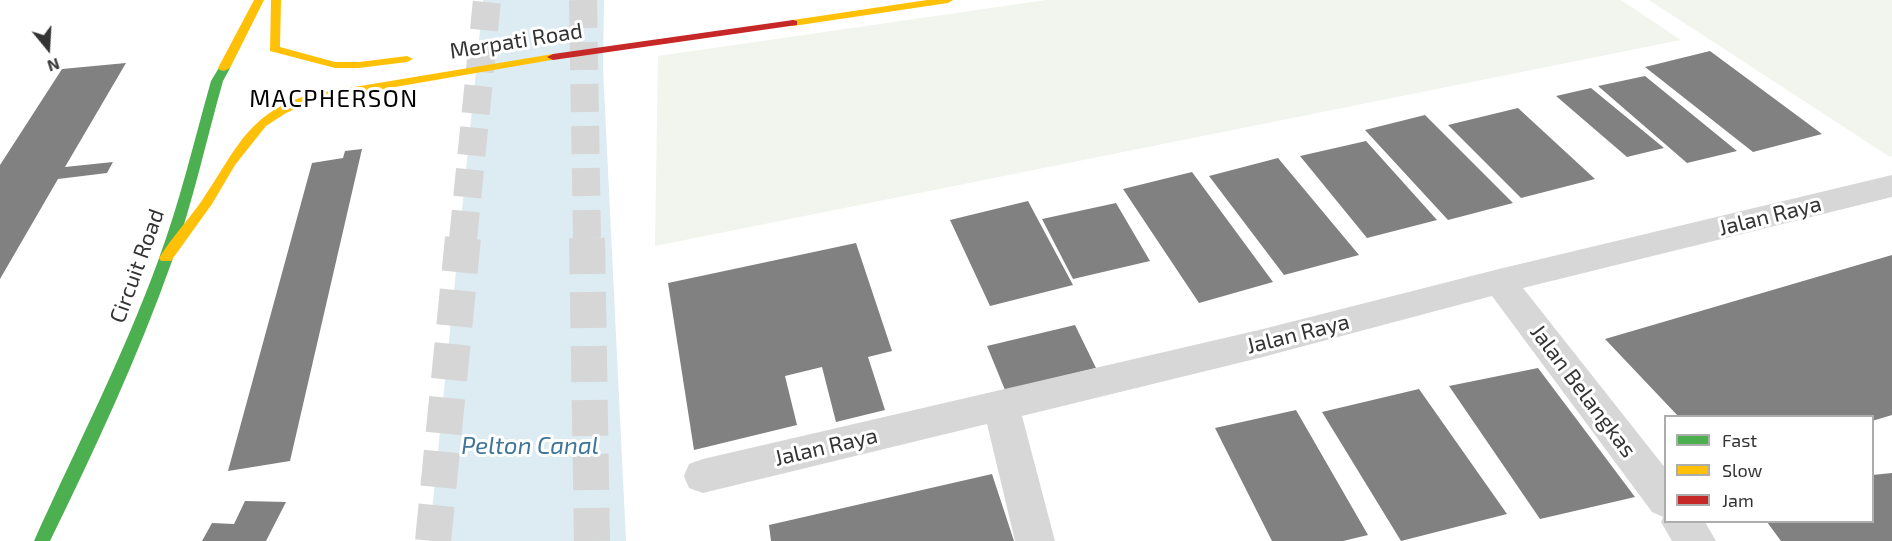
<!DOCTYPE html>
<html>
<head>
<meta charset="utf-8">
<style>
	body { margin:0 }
	#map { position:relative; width:1892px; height:541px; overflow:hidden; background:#fff; font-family:"Exo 2",sans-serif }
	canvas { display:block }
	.legend { position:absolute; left:1664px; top:415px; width:210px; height:108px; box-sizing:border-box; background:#fff; border:2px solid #adadad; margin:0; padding:8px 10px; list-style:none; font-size:18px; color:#333 }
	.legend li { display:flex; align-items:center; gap:12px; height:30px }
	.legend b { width:30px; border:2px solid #adadad }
	.north { position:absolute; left:18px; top:18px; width:60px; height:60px; -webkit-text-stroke:4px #fff; paint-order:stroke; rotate:162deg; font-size:16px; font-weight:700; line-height:24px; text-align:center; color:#333 }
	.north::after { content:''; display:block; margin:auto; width:21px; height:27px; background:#333; clip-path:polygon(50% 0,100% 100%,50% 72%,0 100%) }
</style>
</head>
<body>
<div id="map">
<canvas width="1892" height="541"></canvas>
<ul class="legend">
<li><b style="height:8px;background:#4caf50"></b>Fast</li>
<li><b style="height:8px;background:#ffc107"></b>Slow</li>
<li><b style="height:8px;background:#c62828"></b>Jam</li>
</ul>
<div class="north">N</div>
</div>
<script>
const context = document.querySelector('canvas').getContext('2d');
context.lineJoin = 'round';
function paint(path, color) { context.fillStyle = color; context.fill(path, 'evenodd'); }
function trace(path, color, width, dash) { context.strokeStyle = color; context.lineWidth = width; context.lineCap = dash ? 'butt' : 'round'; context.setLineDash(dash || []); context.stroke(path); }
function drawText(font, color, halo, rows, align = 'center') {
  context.font = font + ' "Exo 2",sans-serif'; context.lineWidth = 6; context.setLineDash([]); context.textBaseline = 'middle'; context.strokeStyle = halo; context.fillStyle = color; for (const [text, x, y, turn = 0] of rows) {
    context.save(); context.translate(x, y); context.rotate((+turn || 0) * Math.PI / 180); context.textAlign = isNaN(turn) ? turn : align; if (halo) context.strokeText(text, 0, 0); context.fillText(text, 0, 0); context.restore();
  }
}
const green = new Path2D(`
	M1046,0H1621L1681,40L655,246L658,56Z
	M1649,0H1892V156L1890,157Z`);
const water = new Path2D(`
	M483,0H604L603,68L626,541H429Z`);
const building = new Path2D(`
	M1710,51L1822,134L1753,152L1645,67Z
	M126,63L65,167L113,162L107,173L58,179L0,279V165L62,69Z
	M1645,76L1737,151L1687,163L1598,86Z
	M1591,88L1664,148L1627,157L1556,96Z
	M1518,108L1595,179L1521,198L1448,125Z
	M1425,115L1513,203L1448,220L1365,130Z
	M1366,141L1437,220L1367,238L1300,156Z
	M362,149L290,461L228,471L312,163L343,158L345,151Z
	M1278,158L1359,255L1284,275L1209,176Z
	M1192,172L1273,282L1199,303L1123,189Z
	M1028,201L1073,285L990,306L950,220Z
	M1116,203L1150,261L1073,279L1042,219Z
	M856,243L892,351L868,357L885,410L836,422L822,367L785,376L797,425L694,450L668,283Z
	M1892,255V415L1872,421V416H1678L1605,339Z
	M1075,325L1096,368L1005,390L987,346Z
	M1538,368L1635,497L1540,519L1449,386Z
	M1419,389L1507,514L1401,541L1322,412Z
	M1296,410L1368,535L1343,541H1272L1215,428Z
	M1892,473V541H1781L1767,522H1872V475Z
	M992,474L1014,541H771L769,525Z
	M245,501L286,502L266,541H202L212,523L234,524Z`);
const highwayTunnelFar1 = new Path2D(`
	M583,0L587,239
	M463,239L487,0`);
const highwayTunnel = new Path2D(`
	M587,238L592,541
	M433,541L463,238`);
const street = new Path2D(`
	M1892,175V197L1523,288L1666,469V522H1705L1716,541H1672L1661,522L1663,517L1652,512L1492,296L1259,358L1022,416L1055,541H1015L987,424L703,493L689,488L684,476L689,464L703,459L1259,330L1499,269Z`);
const fast = new Path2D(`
	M224,65L230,68L223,81C206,141 193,202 172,261C138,357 95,449 50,541H34C76,448 123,357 158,261C180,202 194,141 211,81L220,66Z`);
const slow = new Path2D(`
	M254,0H264L230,68L224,71L220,70L218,68Z
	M271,0H281L280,47L335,62H359L407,56L413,59L407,62L359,68H335L270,51Z
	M927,0H953L948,3L793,26L788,23L793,20Z
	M553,54L557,55V59L314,101L286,113L266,126L235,165L212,204L171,261H161L159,258C172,237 189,219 203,199C237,149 248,112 312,94Z`);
const jam = new Path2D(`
	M793,20L797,21V25L553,60L547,57L553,54Z`);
const streetNames = [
	["Merpati Road",516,41,-9],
	["Jalan Raya",1770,216,-14],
	["Circuit Road",137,266,-70],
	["Jalan Raya",1298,334,-14],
	["Jalan Belangkas",1583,391,53],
	["Jalan Raya",826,447,-13]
];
const neighbourhoodNames = [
	["MACPHERSON",334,99]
];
const waterNames = [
	["Pelton Canal",530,446]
];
paint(green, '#f1f5ed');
paint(water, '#ddebf3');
paint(building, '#818181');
trace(highwayTunnelFar1, '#d6d6d6', 28, [28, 14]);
trace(highwayTunnel, '#d6d6d6', 36, [36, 18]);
paint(street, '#d7d7d7');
paint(fast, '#4caf50');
paint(slow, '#ffc107');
paint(jam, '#c62828');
drawText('22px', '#333', '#fff', streetNames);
context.letterSpacing = '1.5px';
drawText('24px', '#000', '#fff', neighbourhoodNames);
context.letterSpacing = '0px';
drawText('italic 24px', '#3f7597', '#fff', waterNames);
</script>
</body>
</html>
